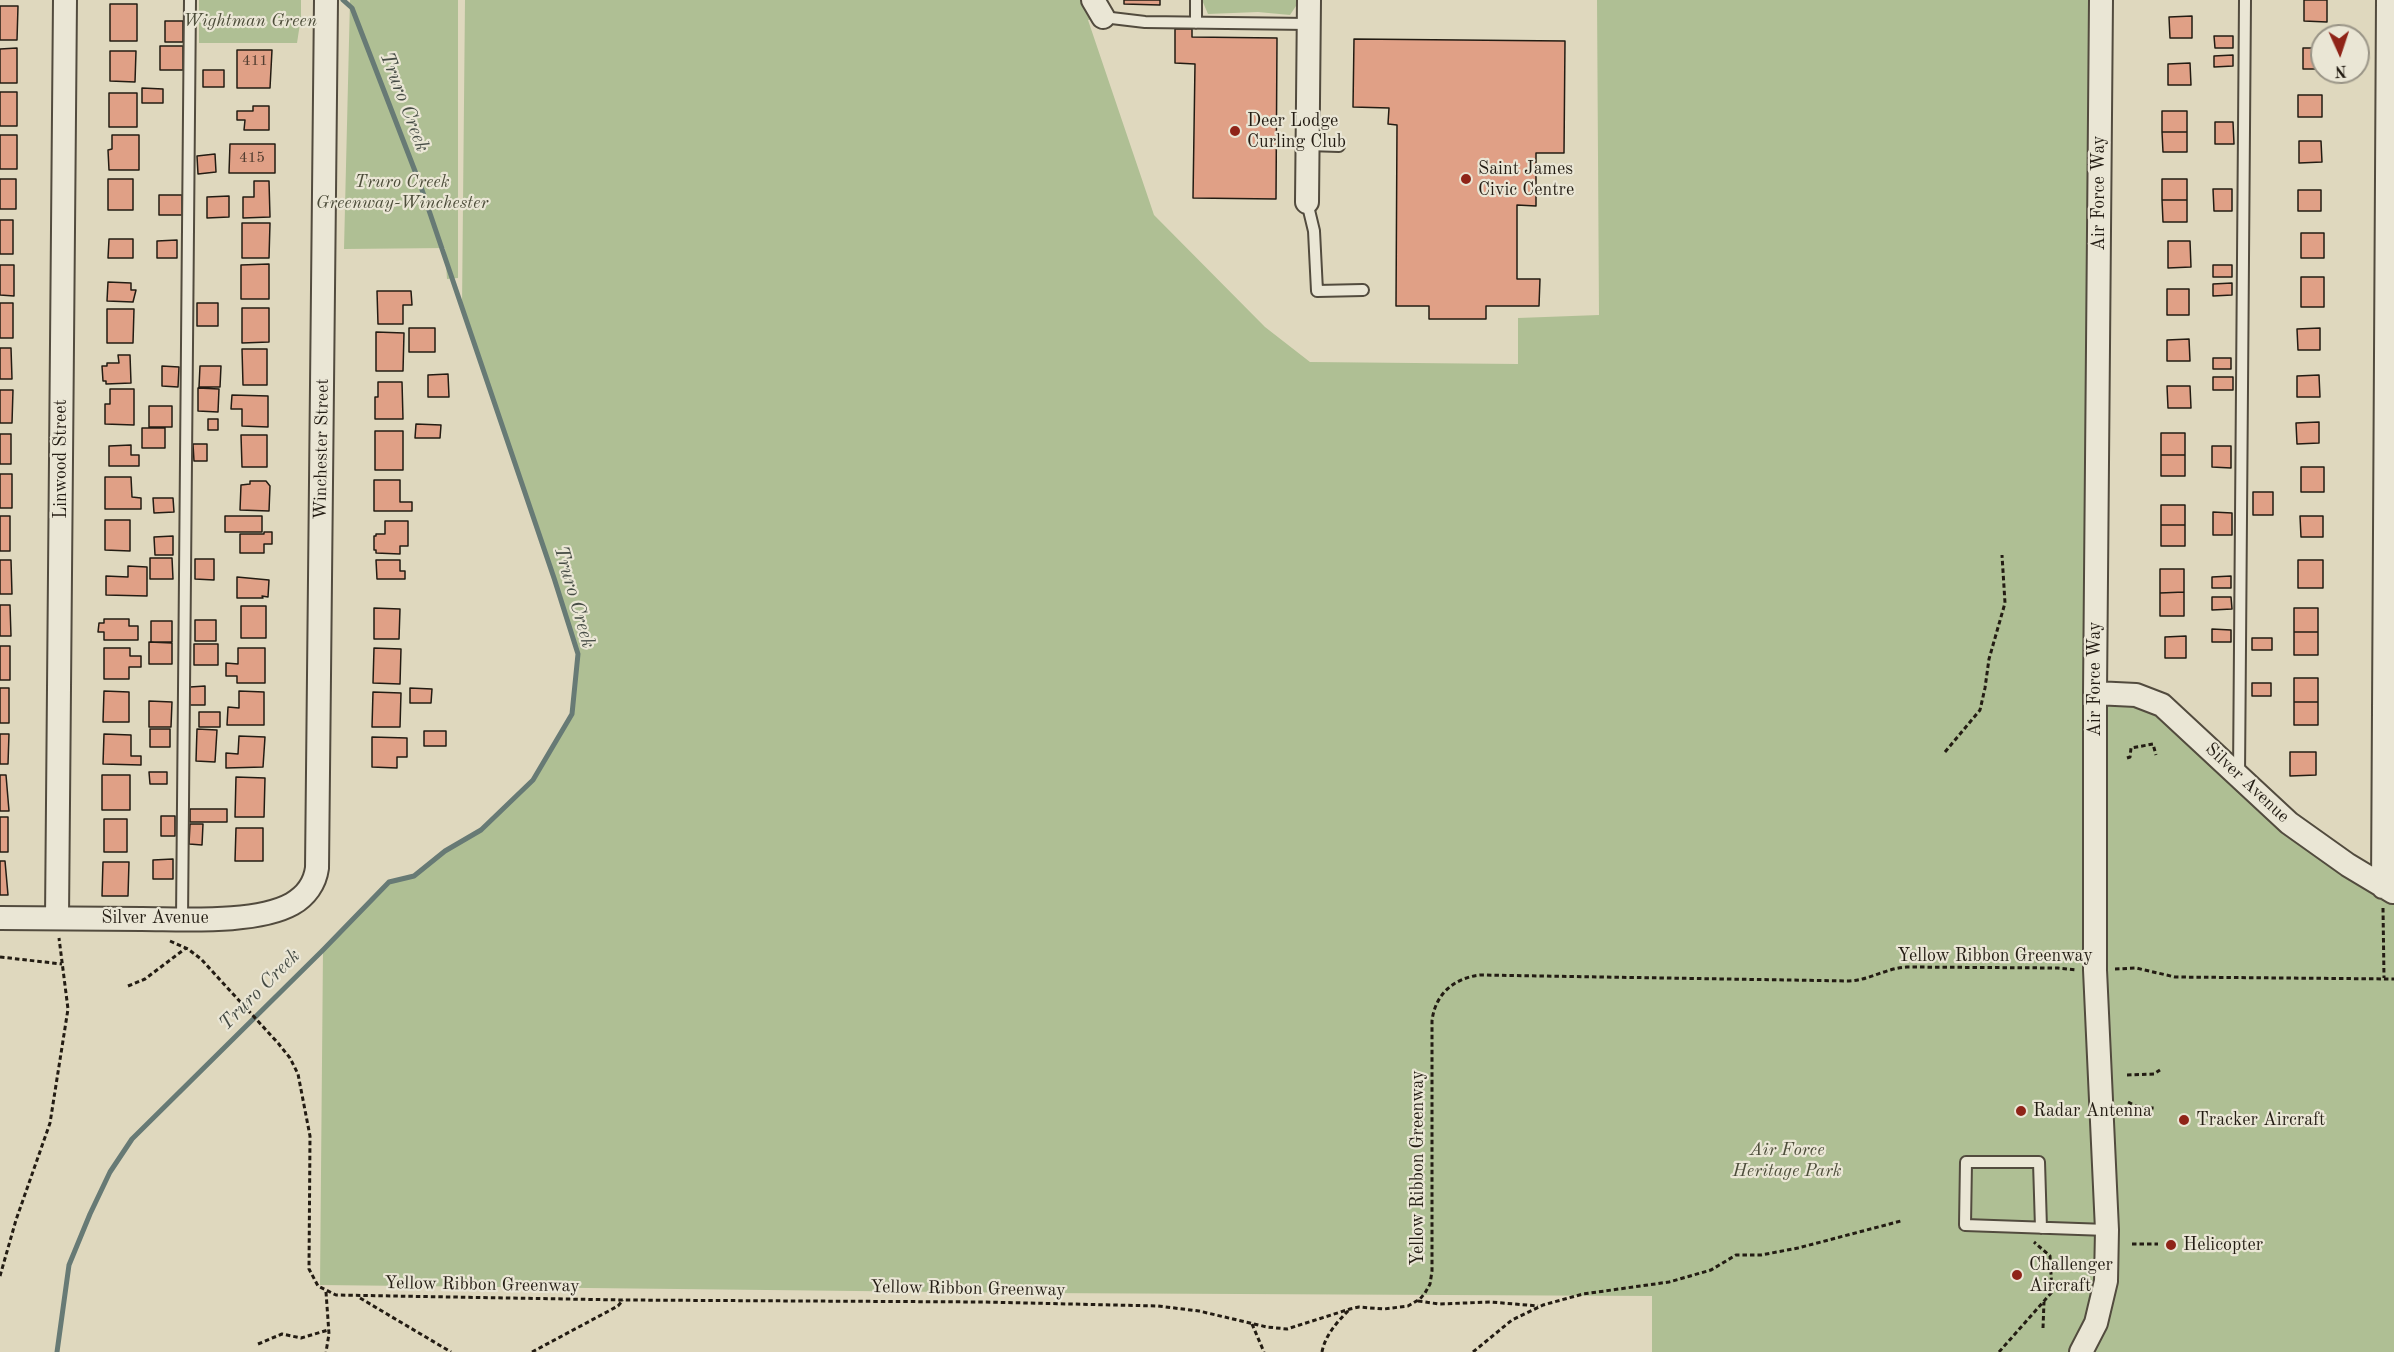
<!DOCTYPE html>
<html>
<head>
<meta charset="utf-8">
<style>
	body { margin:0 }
	#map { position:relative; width:2394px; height:1352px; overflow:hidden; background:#dfd8be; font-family:"Old Standard TT",serif }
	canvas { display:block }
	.north { position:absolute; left:2310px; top:24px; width:60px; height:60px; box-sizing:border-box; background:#eae6d5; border:2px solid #9a9587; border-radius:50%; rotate:177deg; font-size:16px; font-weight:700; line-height:24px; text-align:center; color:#231c13 }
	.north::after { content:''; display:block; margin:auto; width:21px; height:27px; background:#8f2418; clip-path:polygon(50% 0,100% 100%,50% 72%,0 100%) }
</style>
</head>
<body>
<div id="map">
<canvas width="2394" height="1352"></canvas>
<div class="north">N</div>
</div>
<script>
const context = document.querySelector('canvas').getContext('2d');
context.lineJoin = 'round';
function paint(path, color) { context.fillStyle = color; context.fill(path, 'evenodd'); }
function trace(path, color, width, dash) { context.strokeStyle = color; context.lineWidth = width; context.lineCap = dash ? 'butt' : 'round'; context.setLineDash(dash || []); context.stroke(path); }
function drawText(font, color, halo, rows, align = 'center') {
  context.font = font + ' "Old Standard TT",serif'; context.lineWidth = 4.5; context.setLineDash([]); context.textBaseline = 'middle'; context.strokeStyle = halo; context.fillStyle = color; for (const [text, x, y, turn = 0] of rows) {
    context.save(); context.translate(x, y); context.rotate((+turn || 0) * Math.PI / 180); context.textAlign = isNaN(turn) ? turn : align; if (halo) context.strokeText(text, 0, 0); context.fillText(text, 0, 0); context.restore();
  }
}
const green = new Path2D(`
	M199,0H301V17L297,43H199Z
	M350,0H458V278L447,279L445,248L344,249Z
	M465,0H1093L1103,17L1088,20L1154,215L1265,327L1310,362L1518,364V318L1599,315L1597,0H2101L2095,693L2136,695L2239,778L2394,893V1352H1652V1296L1035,1293L320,1285L323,950L389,882L414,876L445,851L480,831L533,780L572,714L578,654L554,578L462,307Z
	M1202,0H1300L1290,15L1258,12L1208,14Z`);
const stream = new Path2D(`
	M57,1352L69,1265L90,1214L110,1172L132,1139L323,950L389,882L414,876L445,851L481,830L533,780L572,714L578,654L554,578L420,184L352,8L343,0`);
const building = new Path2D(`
	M1124,0H1160V5L1124,4Z
	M2304,0H2327V22L2304,21Z
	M110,4H137V41H110Z
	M0,6H18L17,40H0Z
	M2192,16V38H2170L2169,17Z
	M165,21H183V42H165Z
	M1175,29H1192V37L1277,38L1276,199L1193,198L1195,64L1175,63Z
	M2214,36H2233V48H2215Z
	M1354,39L1565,41L1564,153H1536V206L1517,205V279H1540L1539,306H1486V319H1429V306H1396L1397,125L1388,124L1389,108L1353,107Z
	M160,46H183V70H160Z
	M17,48V83H0V49Z
	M2303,48H2322V69H2303Z
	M237,50H272L270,88H237Z
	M110,51H136L135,82L110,81Z
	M2233,55V66L2214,67V56Z
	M2190,63L2191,85H2168V64Z
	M203,70H224V87H203Z
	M142,88L163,89V103H142Z
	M0,92H17V126H0Z
	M109,93H137V127H109Z
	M2298,95H2322V117H2298Z
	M253,106H269V130H244L245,120H237V111H253Z
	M2162,111H2187V132H2162Z
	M2215,122H2233L2234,144H2215Z
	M2162,132H2187V152H2163Z
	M0,135H17V169H0Z
	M112,135H139V170H109L108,150L112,149Z
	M2299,141H2321L2322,162L2299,163Z
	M230,144H275V173H229Z
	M215,154L216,172L198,174L197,156Z
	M0,179H16V209H0Z
	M108,179H133V210H108Z
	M2162,179H2187V200H2162Z
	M254,181H269L270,217L243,218V197H254Z
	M2213,189H2232V211H2214Z
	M2298,190H2321V211H2298Z
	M159,195H182V215H159Z
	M229,196V217L207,218V197Z
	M2162,200H2187V222H2163Z
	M0,220H13V254H0Z
	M242,223H270L269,258H242Z
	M2301,233H2324V258H2301Z
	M109,239H133V258H108Z
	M177,240V258H157V241Z
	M2168,241H2190L2191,267L2168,268Z
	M269,264V299H241V265Z
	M0,265H14V296L0,295Z
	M2213,265H2232V277H2213Z
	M2301,277H2324V307H2301Z
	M108,282L131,283V290H136L133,302L107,301Z
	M2232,283V295L2213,296V284Z
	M2167,289H2189V315H2167Z
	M377,291H411L412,305H403V324H378Z
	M0,303H13V338H0Z
	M197,303H218V326H197Z
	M242,308H269V342L242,343Z
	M107,309H134L133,343H107Z
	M409,328H435V352H409Z
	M2320,328V350H2298L2297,329Z
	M376,332L404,333L403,371H376Z
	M2189,339L2190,361H2167V340Z
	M0,348H11L12,379H0Z
	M242,349H267V385H243Z
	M118,355H130L131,383L106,384V381H103L102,366H107V363H119Z
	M2213,358H2231V369H2213Z
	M162,366L179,367L178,387L162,386Z
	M200,366H221L220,387H199Z
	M448,374L449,397H428V375Z
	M2319,375L2320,397H2297V376Z
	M2213,377H2233V390H2213Z
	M378,382H402L403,419H375V397H378Z
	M2167,386H2190L2191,408H2168Z
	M198,388L219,389L218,412L198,411Z
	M110,389H134V425L105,424V404H110Z
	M0,390H13L12,423H0Z
	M232,395L268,396V427L242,426V409H231Z
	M149,406H172V427H149Z
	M208,419H218V430H208Z
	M2319,422V443L2297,444L2296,423Z
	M416,424L441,425L440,438H415Z
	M142,428H165V448H142Z
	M375,431H403V470H375Z
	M2161,433H2185V455H2161Z
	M0,434H11V464H0Z
	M241,435H267V467H242Z
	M193,444H207V461H194Z
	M131,445V455H139V466H109V446Z
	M2212,446H2231V468L2212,467Z
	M2161,455H2185V476H2161Z
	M2301,467H2324V492H2301Z
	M0,474H12V508H0Z
	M105,477H131L132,497L141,498V509H105Z
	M374,480H400V502H412V511H374Z
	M250,481H266L270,486L269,511L240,510L241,485L250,484Z
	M2253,492H2273V515H2253Z
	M153,498H173L174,512L154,513Z
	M2161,505H2185V525H2161Z
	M2213,512L2232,513V535H2213Z
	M0,516H10V551H0Z
	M225,516H262V532H225Z
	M2300,516H2323V537H2301Z
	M105,520H130V551L105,550Z
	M385,521H408V546H400V554L376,553V550H374V536H376V534H385Z
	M2161,525H2185V546H2161Z
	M264,532H272V544H264V553H240V534H264Z
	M173,536V555H155L154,537Z
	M150,558H172L173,579H150Z
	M195,559H214V580L195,579Z
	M0,560H11L12,594H0Z
	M376,560H400V571H405V579H377Z
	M2298,560H2323V588H2298Z
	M128,566L147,567V596L106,595V576L128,577Z
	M2160,569H2184V592L2160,593Z
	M2231,576V588H2212V577Z
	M237,577L269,580L268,597L262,596L263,598H237Z
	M2184,592V616H2160V593Z
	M2212,597H2231L2232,609L2212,610Z
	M0,605H10L11,636H0Z
	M241,606H266V638H241Z
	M374,608L400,609L399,639H374Z
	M2294,608H2318V632H2294Z
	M104,619H129V626H138V640H104V632H98L99,623H104Z
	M195,620H216V641H195Z
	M151,621H172V642H151Z
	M2212,629L2231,630V642H2212Z
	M2294,632H2318V655H2294Z
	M2186,636V658H2165V637Z
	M2252,638H2272V650H2252Z
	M149,642L172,643V664H149Z
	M194,644H218V665H194Z
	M0,646H10V680H0Z
	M104,648H130V656H141V667H129V679H104Z
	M238,648H265V683H237V676H226V663L238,664Z
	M374,648L401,649L400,684L373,683Z
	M2294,678H2318V702H2294Z
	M2252,683H2271V696H2252Z
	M205,686V705H190V687Z
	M0,688H9V723H0Z
	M410,688L432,689L431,703H410Z
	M104,691L129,692V722H103Z
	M239,691L264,692V725H227L228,707L239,708Z
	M373,692L401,693L400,727H372Z
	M149,701L172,702L171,727H149Z
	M2294,702H2318V725H2294Z
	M199,712H220V727H199Z
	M150,729H170V747H150Z
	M197,729L217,730L215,762L196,761Z
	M424,731H446V746H424Z
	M0,734H9L8,764H0Z
	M104,734L131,735V756H141V765L103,764Z
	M239,736L265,737L263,767L226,768V753L238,754Z
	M372,737L407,738V757H397V768L372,767Z
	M2290,752H2316V775L2290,776Z
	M149,772H167V784H150Z
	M0,775H6L9,811H0Z
	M102,775H130V810H102Z
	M236,777L265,778L264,817H235Z
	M190,809H227V822H190Z
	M161,816H175V836H161Z
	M0,817H8V852H0Z
	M104,819H127V852H104Z
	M190,824H203L202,845L189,844Z
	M236,828H263V861H235Z
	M173,859V879H153V860Z
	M0,861H5L8,895H0Z
	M103,862H129L128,896H102Z`);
const path = new Path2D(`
	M1945,752L1980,710L1985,688L1989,659L2005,603L2002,555
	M2127,758L2130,757L2131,748L2153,744L2156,755
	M2383,908L2384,978
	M170,941L188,949L201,959L278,1043L290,1058L298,1074L310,1136L309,1269L318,1286L336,1295L623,1300L983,1302L1158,1306L1199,1311L1267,1327L1287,1329L1350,1309L1359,1307L1384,1309L1408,1306L1420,1299L1425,1293L1430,1284L1432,1271V1021C1435,994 1454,978 1480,975L1849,981C1870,980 1886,968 1907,967L2058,968L2076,970
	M0,957L62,964
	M2115,969L2136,968L2175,977L2394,979
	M128,986L145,979L186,948
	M2127,1075L2154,1074L2160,1070
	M2128,1102L2140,1108H2156
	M2132,1244H2158
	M0,1276L16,1220L50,1123L68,1009L59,938
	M326,1292L329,1334L326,1352
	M360,1298L451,1352
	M1418,1301L1439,1304L1491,1302L1538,1306
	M1252,1324L1264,1352
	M2043,1328L2044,1302
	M258,1344L282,1334L301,1338L328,1330
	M532,1352L618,1306L623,1300
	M1322,1352C1325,1335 1338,1321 1350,1309
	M1473,1352L1512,1320L1543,1305L1583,1294L1669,1282L1711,1270L1736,1255H1761L1798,1248L1901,1221
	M1999,1352L2052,1292L2050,1256L2034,1242`);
const lane = new Path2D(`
	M1103,17L1145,22L1309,24
	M1196,23V0
	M1308,145L1339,146
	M1307,202L1314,231L1317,291L1363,290
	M2239,775L2245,0
	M182,919L190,0
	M2041,1228L2039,1162H1966L1965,1225L2107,1230`);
const street = new Path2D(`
	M1093,0L1103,17
	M1307,202L1309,0
	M2095,693L2136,695L2162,705L2289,823L2348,865L2393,892
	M2383,887L2388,0
	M0,918C47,918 95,919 142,919C183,919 256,924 292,904C306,896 315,883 317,868L326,0
	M57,918L65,0
	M2081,1352L2096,1323L2106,1281L2107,1230L2095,970V693L2101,0`);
const markers = [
	[1235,131,6,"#8f2418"],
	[1466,179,6,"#8f2418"],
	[2021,1111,6,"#8f2418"],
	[2184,1120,6,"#8f2418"],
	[2171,1245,6,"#8f2418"],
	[2017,1275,6,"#8f2418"]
];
const numberNames = [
	["411",255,61],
	["415",252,158]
];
const parkNames = [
	["Wightman Green",250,21],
	["Truro Creek",402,182],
	["Greenway-Winchester",402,203],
	["Air Force",1787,1150],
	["Heritage Park",1787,1171]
];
const poiNames = [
	["Deer Lodge",1247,121],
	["Curling Club",1247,142],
	["Saint James",1478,169],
	["Civic Centre",1478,190],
	["Radar Antenna",2033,1111],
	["Tracker Aircraft",2196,1120],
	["Helicopter",2183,1245],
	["Challenger",2029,1265],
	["Aircraft",2029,1286]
];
const streetNames = [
	["Air Force Way",2099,193,-90],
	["Winchester Street",322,449,-89],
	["Linwood Street",61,459,-90],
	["Air Force Way",2095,679,-90],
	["Silver Avenue",2247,783,43],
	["Silver Avenue",155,918],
	["Yellow Ribbon Greenway",1995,956],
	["Yellow Ribbon Greenway",1418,1168,-90],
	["Yellow Ribbon Greenway",482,1285,1],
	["Yellow Ribbon Greenway",968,1289,1]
];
const waterNames = [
	["Truro Creek",404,102,69],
	["Truro Creek",574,597,74],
	["Truro Creek",260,990,-45]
];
paint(green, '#afbf94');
trace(stream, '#677a75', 5);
paint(building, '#e0a086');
trace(building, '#231c13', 1.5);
trace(lane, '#524b3e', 14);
trace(street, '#524b3e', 26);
trace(path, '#231c13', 3, [4.5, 3]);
trace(lane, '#eae6d5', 10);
trace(street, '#eae6d5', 22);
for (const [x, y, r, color] of markers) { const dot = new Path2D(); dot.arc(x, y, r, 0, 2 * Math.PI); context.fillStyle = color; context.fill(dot); trace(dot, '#eae6d5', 2); }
drawText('15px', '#523d30', null, numberNames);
drawText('italic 18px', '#4d4d3a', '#eae6d5', parkNames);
drawText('18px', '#231c13', '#eae6d5', poiNames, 'left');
drawText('18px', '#231c13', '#eae6d5', streetNames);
drawText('italic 20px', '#454b44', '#eae6d5', waterNames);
</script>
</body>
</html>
